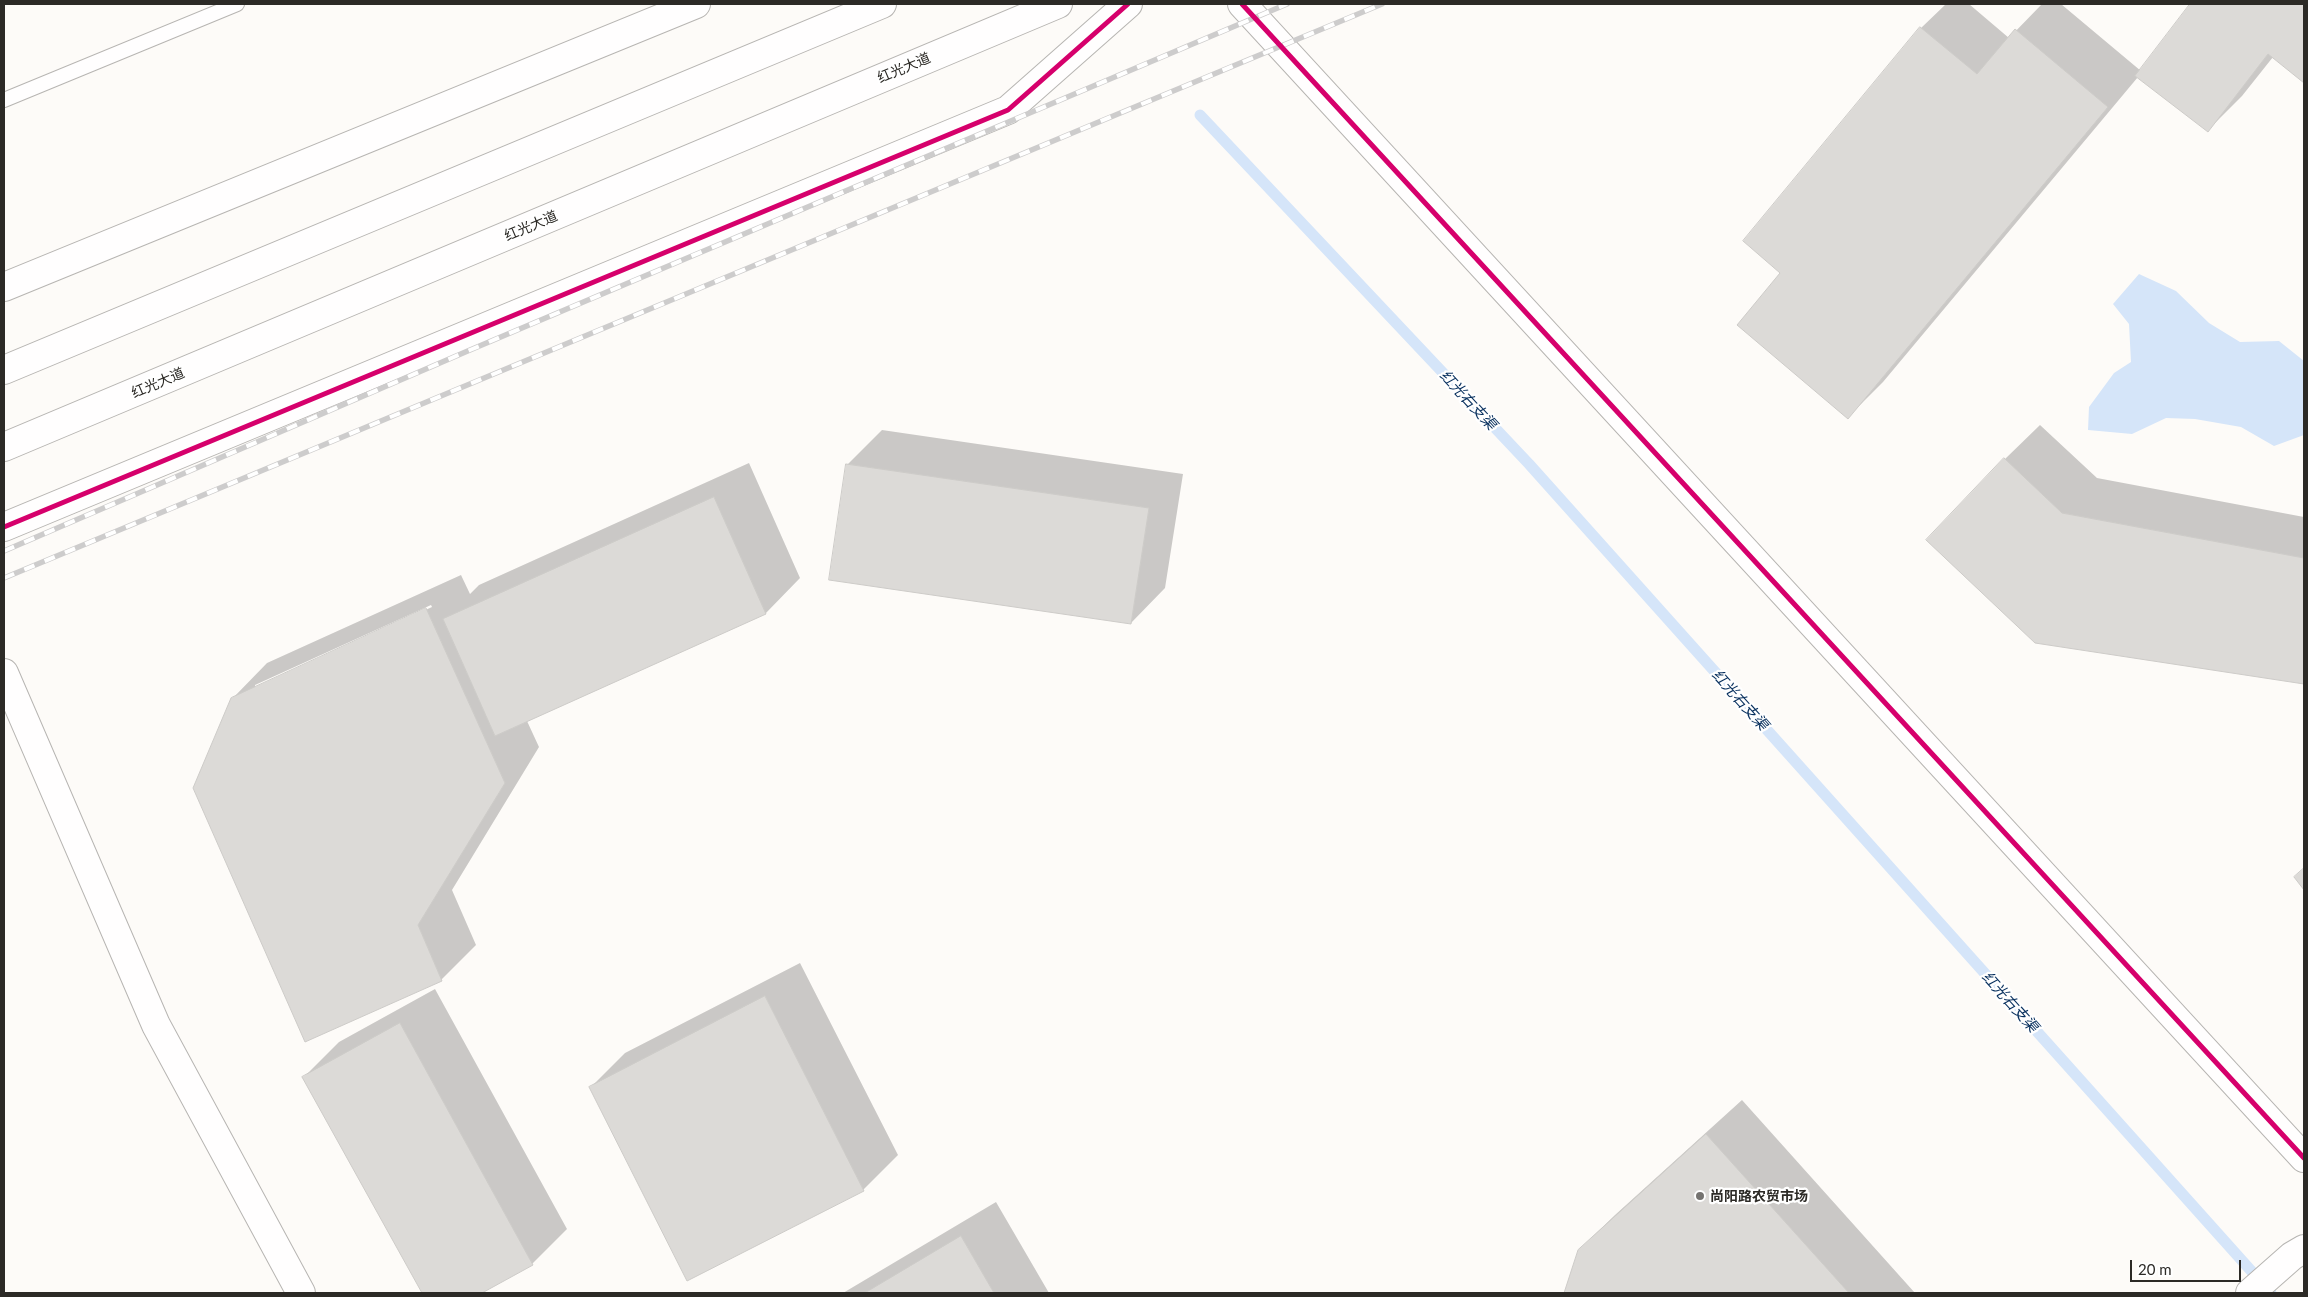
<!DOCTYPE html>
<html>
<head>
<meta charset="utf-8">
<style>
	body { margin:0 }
	#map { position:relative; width:2308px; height:1297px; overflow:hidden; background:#fdfbf8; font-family:Lato,sans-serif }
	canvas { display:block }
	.frame { position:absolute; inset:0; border:5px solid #2c2a26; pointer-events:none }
	.scale { position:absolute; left:2130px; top:1260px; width:111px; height:22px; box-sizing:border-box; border:2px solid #2c2a26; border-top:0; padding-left:6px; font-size:15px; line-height:18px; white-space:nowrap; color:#2c2a26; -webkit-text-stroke:4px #fff; paint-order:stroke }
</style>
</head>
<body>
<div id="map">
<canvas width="2308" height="1297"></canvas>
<div class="frame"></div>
<div class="scale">20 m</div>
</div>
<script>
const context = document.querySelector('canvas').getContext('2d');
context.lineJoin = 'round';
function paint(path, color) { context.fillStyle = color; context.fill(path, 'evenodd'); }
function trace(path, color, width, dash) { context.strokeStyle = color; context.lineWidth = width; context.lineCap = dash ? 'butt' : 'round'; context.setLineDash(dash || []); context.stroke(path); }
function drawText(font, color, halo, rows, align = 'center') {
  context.font = font + ' Lato,"Noto Sans SC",sans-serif'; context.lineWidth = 4.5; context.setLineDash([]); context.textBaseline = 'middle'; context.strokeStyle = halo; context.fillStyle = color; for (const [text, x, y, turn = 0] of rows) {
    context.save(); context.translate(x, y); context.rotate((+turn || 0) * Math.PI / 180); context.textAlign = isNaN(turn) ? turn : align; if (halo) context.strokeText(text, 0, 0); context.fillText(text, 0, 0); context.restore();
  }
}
const water = new Path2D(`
	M2139,274L2176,291L2209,323L2240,342L2279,341L2304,361V435L2274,446L2241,427L2195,419L2166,418L2132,434L2088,430L2089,407L2114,373L2131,362L2129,324L2113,304Z`);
const shadow = new Path2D(`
	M1946,4H1969L2009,38L2042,4H2061L2141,71L2192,4H2304V81L2273,57L2242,96L2208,130L2138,77L1883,382L1848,417L1782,272L1744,241L1921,28Z
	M2040,425L2097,478L2304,517V682L2035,642L2005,459Z
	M882,430L1183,474L1165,588L1131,623L847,465Z
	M749,463L800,578L766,613L527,721L539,747L452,890L476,945L441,980L232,699L267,663L461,575L470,594L479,585ZM431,605L432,607L255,688V685Z
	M800,963L898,1155L863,1190L590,1088L625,1053Z
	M435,989L567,1229L532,1264L479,1293H423L304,1077L339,1042Z
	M1742,1100L1915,1293H1565L1579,1250L1615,1215Z
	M996,1202L1049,1293H843Z`);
const stream = new Path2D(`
	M1200,115L1529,464L2271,1293`);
const building = new Path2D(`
	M2190,4H2304V83L2268,54L2208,132L2135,76Z
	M1920,27L1977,74L2015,29L2108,107L1848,419L1737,325L1780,273L1743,241Z
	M2004,458L2062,513L2304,558V684L2035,643L1926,540Z
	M846,464L1149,508L1131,624L829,580Z
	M714,497L766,614L495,736L443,619Z
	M426,608L505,783L418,925L442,981L305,1042L193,788L231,698Z
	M2304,868V890L2294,877Z
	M765,996L864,1191L687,1281L589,1087Z
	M400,1023L533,1265L482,1293H422L302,1077Z
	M1706,1134L1849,1293H1564L1578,1250Z
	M961,1236L994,1293H865Z`);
const service = new Path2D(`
	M4,100L237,4`);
const minor = new Path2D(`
	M1242,4L2304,1158
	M4,673L156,1025L301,1293
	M2250,1293L2292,1256L2304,1249`);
const tertiary = new Path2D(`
	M4,287L696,4
	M4,527L1008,110L1128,4`);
const trunk = new Path2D(`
	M4,370L882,4
	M4,447L1058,4`);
const rail = new Path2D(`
	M4,551L470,350L1287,4
	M4,578L1382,4`);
const cycleway = new Path2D(`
	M1242,4L2304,1158
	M4,527L1008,110L1128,4`);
const markers = [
	[1700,1196,5,"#757370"]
];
const streetNames = [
	["红光大道",904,68,-23],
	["红光大道",531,226,-23],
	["红光大道",158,383,-23]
];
const poiNames = [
	["尚阳路农贸市场",1710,1196]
];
const waterNames = [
	["红光右支渠",1468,400,47],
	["红光右支渠",1740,700,48],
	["红光右支渠",2010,1002,48]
];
paint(water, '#d5e5f9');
paint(shadow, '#0003');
trace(stream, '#d5e5f9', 11);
paint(building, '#dcdad7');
trace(building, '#cdcbc8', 1);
trace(service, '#b7b5b2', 16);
trace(minor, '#b7b5b2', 30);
trace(tertiary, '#b7b5b2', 30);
trace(trunk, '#b7b5b2', 30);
trace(service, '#fffefe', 14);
trace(minor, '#fffefe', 28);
trace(tertiary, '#fffefe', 28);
trace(trunk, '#fffefe', 28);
trace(rail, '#cdcccc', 5.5);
trace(rail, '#fff', 4, [11]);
trace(cycleway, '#d6006c', 5);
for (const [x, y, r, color] of markers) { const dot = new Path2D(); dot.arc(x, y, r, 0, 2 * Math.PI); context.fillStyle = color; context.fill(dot); trace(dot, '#fff', 2); }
drawText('14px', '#2c2a26', '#fff', streetNames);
drawText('bold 14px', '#2c2a26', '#fff', poiNames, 'left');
drawText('italic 15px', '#072f5d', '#fff', waterNames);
</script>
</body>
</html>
